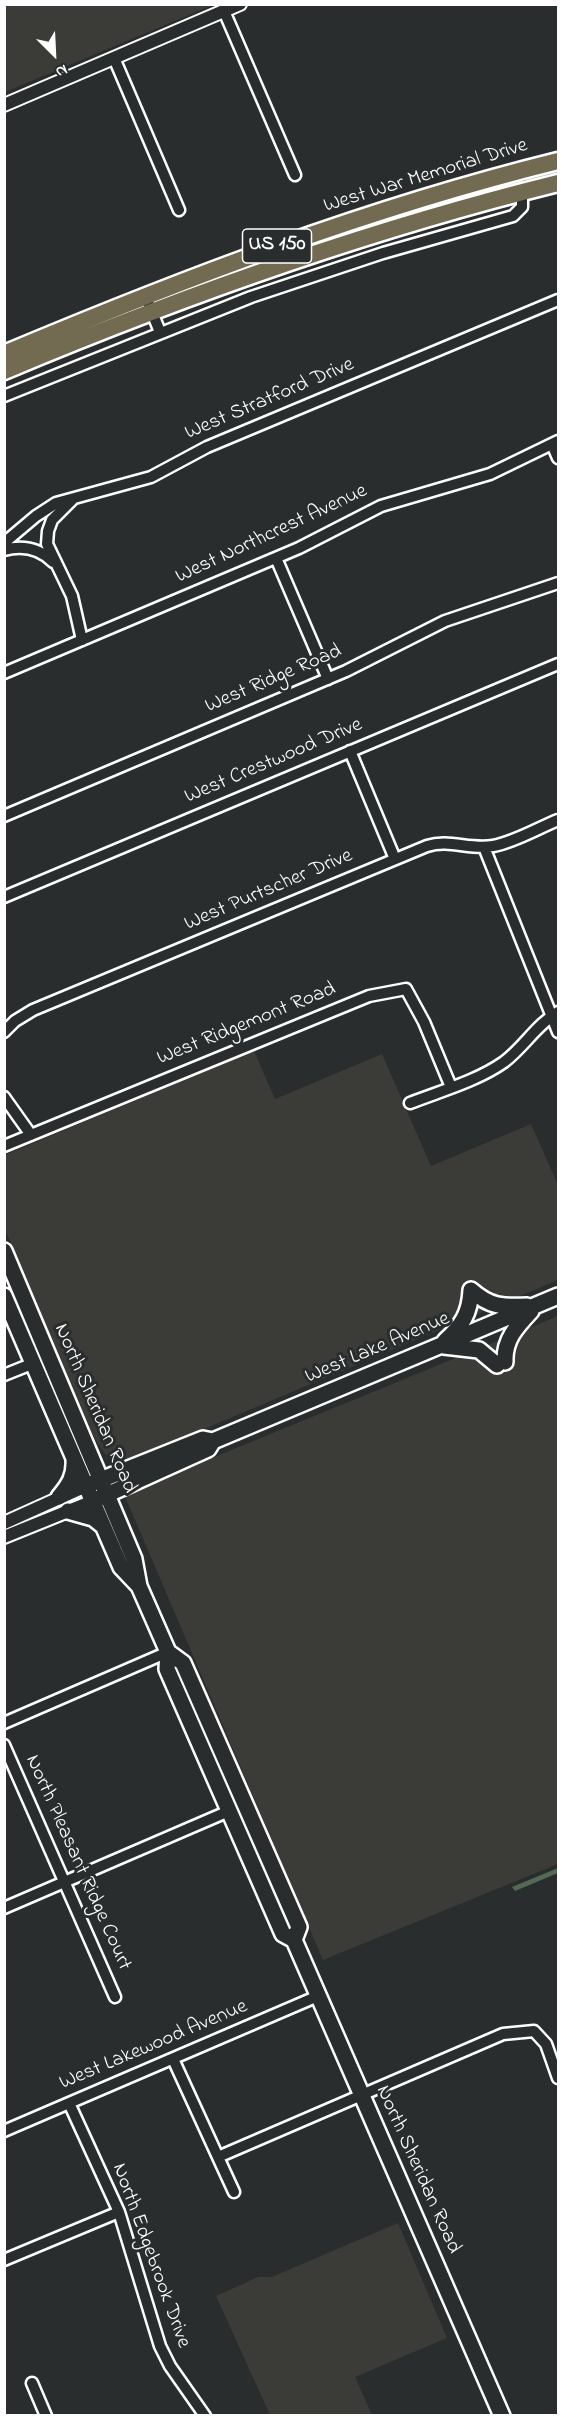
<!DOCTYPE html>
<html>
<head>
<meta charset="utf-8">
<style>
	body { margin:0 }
	#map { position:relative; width:563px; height:2420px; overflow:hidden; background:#2a2d2e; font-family:"Indie Flower",sans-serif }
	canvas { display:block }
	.frame { position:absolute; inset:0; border:6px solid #fff; pointer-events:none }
	.north { position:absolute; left:24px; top:24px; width:60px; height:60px; -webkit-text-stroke:4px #2a2d2e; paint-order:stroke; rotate:156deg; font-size:16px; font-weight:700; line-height:24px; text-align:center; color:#fff }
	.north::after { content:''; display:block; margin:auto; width:21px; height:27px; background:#fff; clip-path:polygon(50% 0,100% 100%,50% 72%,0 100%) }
</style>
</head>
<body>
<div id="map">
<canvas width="563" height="2420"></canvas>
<div class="frame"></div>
<div class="north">N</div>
</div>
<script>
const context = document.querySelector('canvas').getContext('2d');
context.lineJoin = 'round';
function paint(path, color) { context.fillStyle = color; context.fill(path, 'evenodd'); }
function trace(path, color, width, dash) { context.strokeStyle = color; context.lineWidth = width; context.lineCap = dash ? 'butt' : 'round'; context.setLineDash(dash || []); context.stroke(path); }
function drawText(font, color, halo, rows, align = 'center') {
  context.font = font + ' "Indie Flower",sans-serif'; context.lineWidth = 6; context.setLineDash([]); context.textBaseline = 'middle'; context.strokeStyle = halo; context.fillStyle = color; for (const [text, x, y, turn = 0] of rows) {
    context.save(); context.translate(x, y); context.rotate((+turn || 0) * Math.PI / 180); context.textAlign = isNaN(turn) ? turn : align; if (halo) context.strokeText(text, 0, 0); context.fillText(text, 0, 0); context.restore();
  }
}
const built = new Path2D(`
	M5,4H213V5L5,92Z
	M254,1051L275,1099L382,1054L431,1166L531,1124L558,1185V1280L140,1456L119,1460L105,1454L95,1439L37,1310L5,1229V1155Z
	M558,1316V1864L323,1960L124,1494Z
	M398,2223L447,2338L355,2377L372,2415H270L216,2296L258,2277H272Z`);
const green = new Path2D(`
	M558,1868V1873L515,1891L512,1887Z`);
const minor = new Path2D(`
	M224,11L295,175
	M114,58L179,210
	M145,295L160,332
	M4,396L251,297L383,253L513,216L522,207V192
	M552,444L558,458
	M72,500L52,520L48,531L47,544L72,596L82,640
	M4,543L36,516L56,503L151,477L207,447L558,300
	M4,550C23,545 39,548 53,562
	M276,558L328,679
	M4,673L299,548L381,506L490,474L558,441
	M350,751L395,859
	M4,816L346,671L445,621L558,583
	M484,847L558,1032
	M4,897L558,664
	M4,1032L15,1021L33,1010L427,846C449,839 470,850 493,846C515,842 538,828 558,820
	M4,1097L31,1135
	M410,1103C441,1091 477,1081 504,1062C524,1047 537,1024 558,1012
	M4,1146L369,996L406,989L424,1022L451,1087
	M4,1375L34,1363
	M4,1723L168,1652
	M4,1745L115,1997
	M4,1908L229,1811
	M173,2059L234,2192
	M69,2103L119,2212L160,2346L170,2366L205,2416
	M4,2131L318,1996
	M218,2157L503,2034L534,2031L546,2044L558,2078
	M4,2260L119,2212
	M32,2383L46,2416`);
const tertiary = new Path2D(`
	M4,105L240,4
	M4,1523L86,1486
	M4,1537L93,1501`);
const secondary = new Path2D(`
	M4,1251L134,1559L139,1586L168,1652L167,1669L283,1934L294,1940L502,2416
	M471,1290C490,1307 502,1307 527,1306
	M4,1296L121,1567L139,1586
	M445,1341C462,1326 470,1313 471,1290
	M444,1346L479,1350L497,1365
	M505,1362C504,1340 516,1327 531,1311
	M93,1483L203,1439L213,1441
	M59,1497C69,1485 75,1476 74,1460
	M93,1501L208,1449L213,1441L558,1296
	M68,1511L93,1518L103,1526
	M168,1652L183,1663L299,1927L294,1940`);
const trunk = new Path2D(`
	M4,354C185,278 368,208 558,161
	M4,371C185,295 368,230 558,183`);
const shields = [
	[277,246,69]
];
const shieldNames = [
	["US 150",277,246]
];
const streetNames = [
	["West War Memorial Drive",426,177,-17],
	["West Stratford Drive",270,400,-23],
	["West Northcrest Avenue",272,535,-25],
	["West Ridge Road",274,680,-23],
	["West Crestwood Drive",274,762,-23],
	["West Purtscher Drive",269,891,-23],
	["West Ridgemont Road",247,1025,-22],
	["West Lake Avenue",378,1349,-23],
	["North Sheridan Road",94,1409,67],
	["North Pleasant Ridge Court",77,1863,66],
	["West Lakewood Avenue",154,2046,-23],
	["North Sheridan Road",417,2170,66],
	["North Edgebrook Drive",150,2256,70]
];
paint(built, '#3b3b37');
paint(green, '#556a55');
trace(minor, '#fff', 15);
trace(tertiary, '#fff', 16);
trace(secondary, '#fff', 20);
trace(trunk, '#fff', 21);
trace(minor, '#2a2d2e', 10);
trace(tertiary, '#2a2d2e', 12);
trace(secondary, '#2a2d2e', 15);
trace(trunk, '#726b52', 16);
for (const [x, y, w] of shields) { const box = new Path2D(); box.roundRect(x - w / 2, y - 17, w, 34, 4.5); context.fillStyle = '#2a2d2e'; context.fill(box); trace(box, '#fff', 1.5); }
drawText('bold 20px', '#fff', null, shieldNames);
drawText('21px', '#fff', '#2a2d2e', streetNames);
</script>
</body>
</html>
